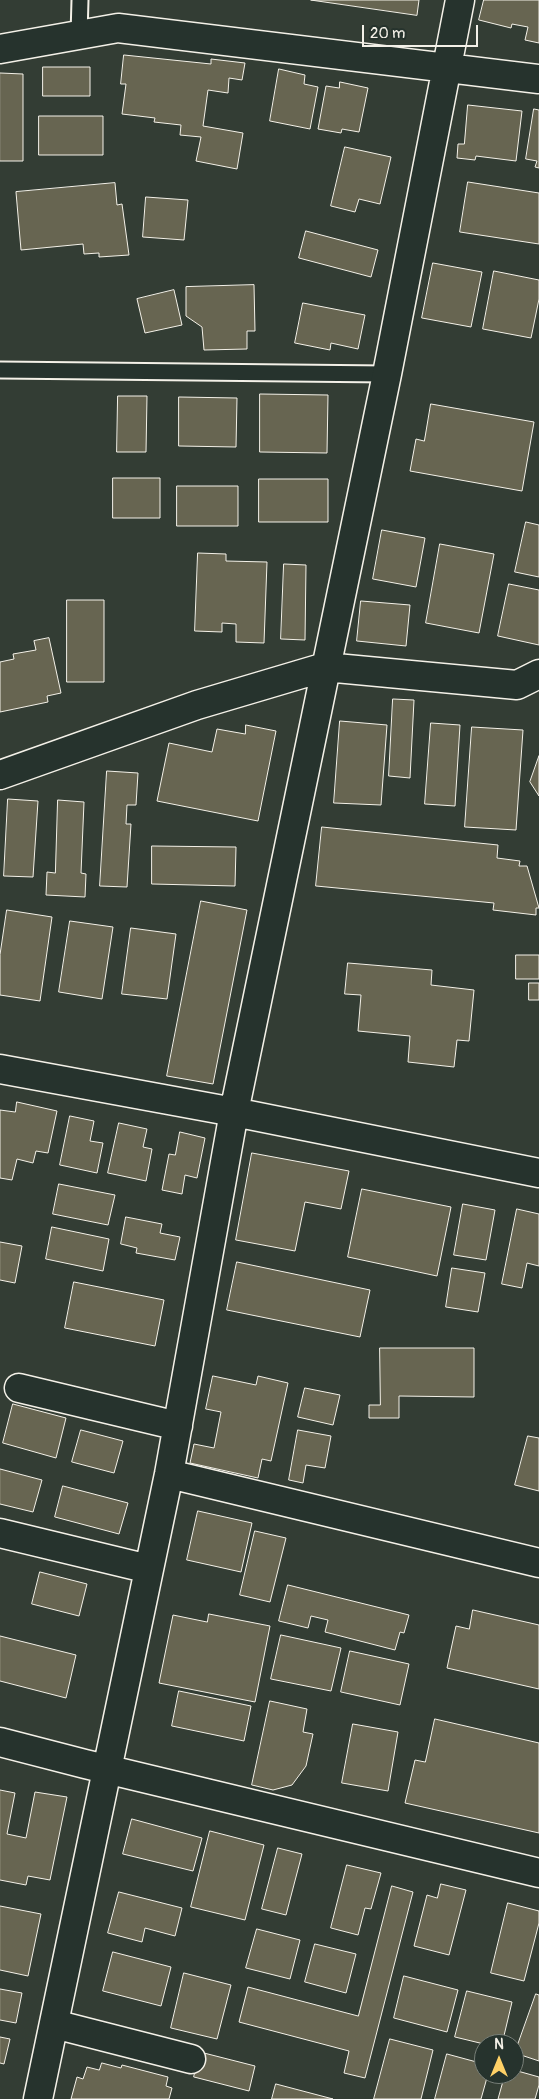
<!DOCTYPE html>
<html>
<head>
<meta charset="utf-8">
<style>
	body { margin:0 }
	#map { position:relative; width:539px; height:2099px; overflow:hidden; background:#333d34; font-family:Pangolin,sans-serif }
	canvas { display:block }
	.north { position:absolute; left:474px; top:2034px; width:50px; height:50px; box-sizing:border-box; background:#26332d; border:1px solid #787f78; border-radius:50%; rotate:0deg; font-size:14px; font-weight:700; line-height:20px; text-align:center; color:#f4f1e8 }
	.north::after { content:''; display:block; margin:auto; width:18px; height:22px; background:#ffd166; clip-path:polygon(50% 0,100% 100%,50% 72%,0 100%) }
	.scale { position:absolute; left:362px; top:25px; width:116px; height:22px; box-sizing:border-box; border:2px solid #f4f1e8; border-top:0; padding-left:6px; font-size:15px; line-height:18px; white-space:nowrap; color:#f4f1e8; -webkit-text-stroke:4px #26332d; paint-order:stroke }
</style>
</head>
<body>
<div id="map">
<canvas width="539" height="2099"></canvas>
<div class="north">N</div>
<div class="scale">20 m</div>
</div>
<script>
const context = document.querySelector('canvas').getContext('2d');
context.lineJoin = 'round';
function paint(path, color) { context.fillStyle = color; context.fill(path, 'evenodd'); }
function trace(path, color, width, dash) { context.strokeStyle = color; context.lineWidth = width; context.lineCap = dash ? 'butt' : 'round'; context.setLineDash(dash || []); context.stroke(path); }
const building = new Path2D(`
	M311,0H419L417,15Z
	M484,0H539V43L525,40L528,27L512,24L511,28L479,20Z
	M124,55L211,64V59L245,63L242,80L229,78L228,93L208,90L203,126L243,133L237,169L196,161L201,137L180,135L181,125L154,122L155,118L122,114L126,84H121Z
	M43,67H90V96H43Z
	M279,69L305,75L304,84L318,87L310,129L270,121Z
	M0,73L23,74V161H0Z
	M340,82L368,88L359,132L342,129L341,133L318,129L326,86L339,88Z
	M468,105L522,111L516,161L476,156L475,160L457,158L458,144H464Z
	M534,109L539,110V168L535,167L537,161L526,159Z
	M39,116H103V155H39Z
	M345,147L391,157L380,204L359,199L355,212L331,206Z
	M468,182L539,193V244L460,232Z
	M115,183L117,205L122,204L129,255L99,257V253L84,254L83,244L21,250L16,192Z
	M146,197L188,200L184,240L143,237Z
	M306,231L378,250L371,277L299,258Z
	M433,263L482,272L471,327L422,318Z
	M494,271L539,280V299L531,338L483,329Z
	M254,285L255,331H247V349L204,350L202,327L186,316V287Z
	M174,290L182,325L145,333L137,299Z
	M303,303L365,315L358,349L331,343L330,350L295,343Z
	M260,394L328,395L327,453L260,452Z
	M118,396H147L146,452H117Z
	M179,397L237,398L236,447L179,446Z
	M431,404L534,422L522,491L410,471L416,439L424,441Z
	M113,478H160V518H113Z
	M259,479H328V522H259Z
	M177,486H238V526H177Z
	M526,522L539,525V577L515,572Z
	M382,530L425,538L416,587L373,579Z
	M440,544L494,554L479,633L426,623Z
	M198,553L226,554V561L267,562L264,643L236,642V624L222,623V632L195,631Z
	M284,564L306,565L305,640L281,639Z
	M509,584L539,590V645L498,636Z
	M67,600H104V682H67Z
	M361,601L410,605L406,646L357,641Z
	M49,638L61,693L47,696L48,702L0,712V662L14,659L13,654L36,650L34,641Z
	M393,699L414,700L410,778L389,776Z
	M340,721L387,725L381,805L334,803Z
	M431,723L460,725L455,806L425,804Z
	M246,725L276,731L258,821L157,801L169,743L212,752L217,729L245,734Z
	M472,727L523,730L516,830L465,827Z
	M539,756V796L530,782Z
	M107,771L138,773L136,805H127L126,824H131L127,887L100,886Z
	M8,799L38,801L33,877L4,876Z
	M58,800L84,802L81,873L86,874L85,897L46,895L47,872L55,873Z
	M322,827L498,845L497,858L520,861L519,866H527L539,908H536V915L493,910L494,903L316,886Z
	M152,846L236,847L235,886L152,884Z
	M201,901L247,910L213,1084L167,1076Z
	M7,910L52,917L40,1001L0,995V955Z
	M70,921L113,927L102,999L59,992Z
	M131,928L176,934L167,999L122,994Z
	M516,955H539V979H516Z
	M348,963L432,970L431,985L474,990L469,1041L457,1040L454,1067L408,1062L410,1036L358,1031L361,995L345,994Z
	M529,983H539V1000H529Z
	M17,1102L57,1111L48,1153L36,1151L33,1163L17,1159L12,1180L0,1178V1110L15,1112Z
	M70,1116L94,1121L90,1141L103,1143L97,1173L60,1165Z
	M119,1123L147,1129L143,1147L152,1149L146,1181L108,1173Z
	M180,1132L205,1138L197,1178L185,1175L182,1194L162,1190L169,1154L175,1155Z
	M252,1153L349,1171L341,1209L305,1202L295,1251L236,1240Z
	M59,1184L115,1195L108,1225L53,1214Z
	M362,1189L451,1207L437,1276L348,1257Z
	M463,1204L495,1210L486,1260L454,1255Z
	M517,1209L539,1214V1266L527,1263L522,1288L502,1284Z
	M126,1217L162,1224L160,1233L180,1237L175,1260L136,1253L137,1248L121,1244Z
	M52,1227L109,1239L103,1271L46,1259Z
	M0,1242L22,1246L15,1283L0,1280Z
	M237,1262L370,1290L360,1337L227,1310Z
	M452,1268L485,1273L478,1312L446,1307Z
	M74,1282L164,1300L155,1346L65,1328Z
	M380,1348H474V1397L399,1396V1418H369V1405H380Z
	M213,1376L256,1385L258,1376L288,1383L271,1461L262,1459L258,1478L190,1463L194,1444L214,1448L221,1412L206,1409Z
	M305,1388L340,1395L333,1425L298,1417Z
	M13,1404L66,1418L56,1458L3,1443Z
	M81,1430L123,1441L114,1473L72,1462Z
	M298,1430L331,1436L325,1468L306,1465L303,1483L289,1480Z
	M528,1436L539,1438V1491L515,1485Z
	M0,1469L42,1480L33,1512L0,1504Z
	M63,1486L128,1503L119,1534L55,1517Z
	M198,1511L252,1523L241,1572L187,1560Z
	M255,1531L286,1538L270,1602L240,1595Z
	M40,1572L87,1584L79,1616L32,1604Z
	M288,1585L409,1615L404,1633L400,1632L395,1650L325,1632L328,1620L311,1616L308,1628L279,1621Z
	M473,1610L539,1625V1689L447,1668L456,1626L469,1629Z
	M209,1614L270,1626L255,1702L159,1683L173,1615L207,1622Z
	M281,1635L341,1648L331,1691L271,1679Z
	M0,1636L76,1655L66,1698L0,1681Z
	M350,1651L409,1664L400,1705L341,1692Z
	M179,1691L251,1706L244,1741L172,1726Z
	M270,1701L307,1709L303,1732L313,1734L306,1766L292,1785L273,1790L252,1785Z
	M435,1719L539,1743V1833L405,1803L415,1760L425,1762Z
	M353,1724L398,1732L388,1791L342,1783Z
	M0,1790L15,1793L7,1834L26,1838L35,1792L67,1797L50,1880L28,1876L26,1885L0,1880Z
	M132,1819L202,1838L193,1871L123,1854Z
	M210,1831L264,1845L245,1920L191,1907Z
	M278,1848L302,1854L286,1915L262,1909Z
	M347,1865L381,1873L371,1909L365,1908L358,1935L331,1928Z
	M441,1884L466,1890L449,1955L414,1946L427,1895L437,1898Z
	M392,1886L413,1892L365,2078L344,2073L349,2051L239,2022L248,1987L358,2016Z
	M119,1892L182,1908L175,1936L145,1928L142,1942L108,1933Z
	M508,1903L539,1911V1923L524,1981L491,1973Z
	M0,1906L41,1914L28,1976L0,1970Z
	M257,1929L300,1940L290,1979L246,1968Z
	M315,1944L356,1954L346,1993L305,1982Z
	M113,1952L171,1967L161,2006L103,1991Z
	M184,1973L231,1985L217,2039L171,2028Z
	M404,1976L458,1990L447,2032L394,2018Z
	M0,1989L22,1993L16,2023L0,2020Z
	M467,1991L512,2002L502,2044H484L455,2037Z
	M536,1994L539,1995V2061L515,2053Z
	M0,2037L10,2039L4,2064L0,2063Z
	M390,2039L433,2050L421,2099H374Z
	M200,2052L255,2066L249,2091L194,2077Z
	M447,2054L484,2064V2074H488L481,2099H435Z
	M102,2063L121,2068L122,2065L168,2077L166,2086L172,2088L169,2099H71L77,2077L83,2079L87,2067L99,2070Z
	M514,2070L539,2077V2085L535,2099H498L505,2074H514Z
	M276,2084L333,2099H272Z`);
const service = new Path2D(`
	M79,35L80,0
	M0,370L387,374`);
const minor = new Path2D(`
	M0,49L118,28L539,79
	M0,775L197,705L325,667L517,685L539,674
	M0,1069L234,1112L539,1173
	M19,1388L178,1426
	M169,1474L539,1563
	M0,1533L149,1569
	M0,1742L85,1764L539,1873
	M54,2024L191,2059
	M38,2099L169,1474L234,1112L387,374L460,0`);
paint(building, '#676551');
trace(building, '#f4f1e8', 1);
trace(service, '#f4f1e8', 19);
trace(minor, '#f4f1e8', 31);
trace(service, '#26332d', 15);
trace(minor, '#26332d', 28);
</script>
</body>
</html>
